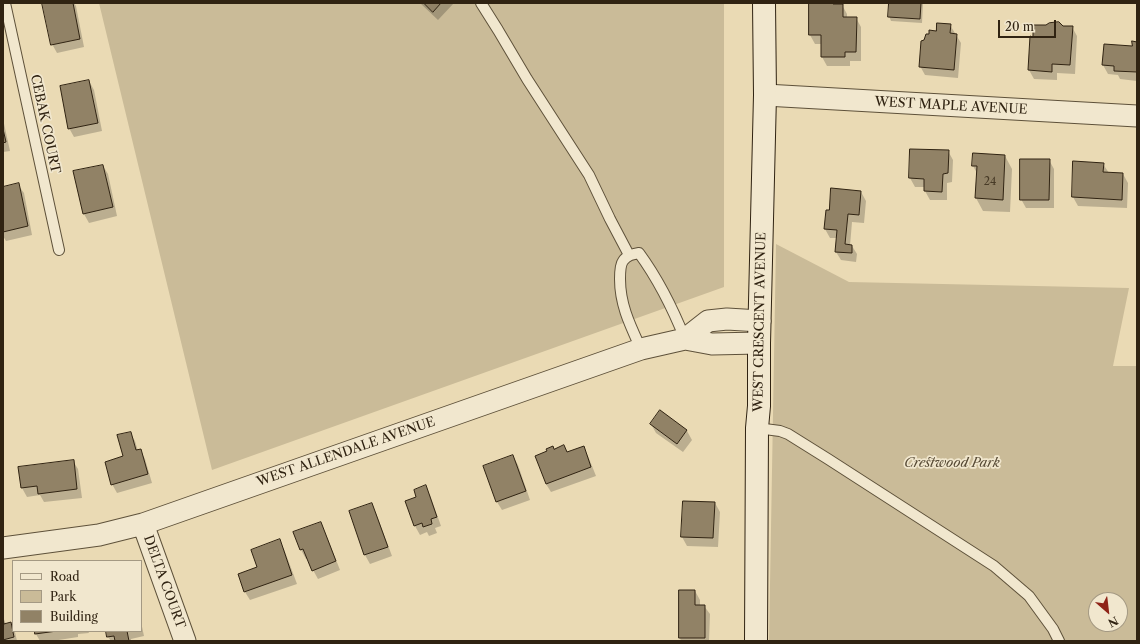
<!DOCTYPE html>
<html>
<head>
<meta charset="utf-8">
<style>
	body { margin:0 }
	#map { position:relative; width:1140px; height:644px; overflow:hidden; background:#eadab4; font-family:"Libre Caslon Text",serif }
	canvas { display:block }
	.frame { position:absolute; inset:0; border:4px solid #302312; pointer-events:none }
	.legend { position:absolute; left:12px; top:560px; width:130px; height:72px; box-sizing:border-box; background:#f1e7ce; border:1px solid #a49983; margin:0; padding:5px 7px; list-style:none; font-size:12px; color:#302312 }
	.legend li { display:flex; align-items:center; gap:8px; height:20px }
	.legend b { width:20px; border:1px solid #a49983 }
	.north { position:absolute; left:1088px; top:592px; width:40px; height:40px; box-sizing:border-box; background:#f1e7ce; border:1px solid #a49983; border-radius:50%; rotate:152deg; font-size:11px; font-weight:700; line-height:16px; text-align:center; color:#302312 }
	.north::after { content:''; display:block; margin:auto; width:14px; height:18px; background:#8f2418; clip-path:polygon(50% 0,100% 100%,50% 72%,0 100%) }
	.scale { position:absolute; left:998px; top:20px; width:58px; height:18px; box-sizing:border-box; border:2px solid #302312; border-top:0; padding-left:5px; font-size:12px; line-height:14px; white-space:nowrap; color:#302312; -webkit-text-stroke:3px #f1e7ce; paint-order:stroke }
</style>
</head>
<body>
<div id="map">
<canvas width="1140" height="644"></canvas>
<div class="frame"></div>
<ul class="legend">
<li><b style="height:5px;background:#f1e7ce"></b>Road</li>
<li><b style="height:11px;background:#cabb98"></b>Park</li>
<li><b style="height:11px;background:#918266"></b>Building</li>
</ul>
<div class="north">N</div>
<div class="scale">20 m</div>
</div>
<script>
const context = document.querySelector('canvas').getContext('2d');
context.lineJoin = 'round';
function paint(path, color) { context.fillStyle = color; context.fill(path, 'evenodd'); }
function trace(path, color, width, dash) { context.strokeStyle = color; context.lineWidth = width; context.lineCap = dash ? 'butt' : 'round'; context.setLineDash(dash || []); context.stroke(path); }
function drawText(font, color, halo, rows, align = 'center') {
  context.font = font + ' "Libre Caslon Text",serif'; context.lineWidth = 3.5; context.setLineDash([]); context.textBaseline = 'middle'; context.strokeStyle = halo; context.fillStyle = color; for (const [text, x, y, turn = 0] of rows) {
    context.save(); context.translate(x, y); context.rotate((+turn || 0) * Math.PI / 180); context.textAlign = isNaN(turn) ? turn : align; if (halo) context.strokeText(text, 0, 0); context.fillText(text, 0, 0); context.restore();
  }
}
const green = new Path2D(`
	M99,3H724V287L212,470Z
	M776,244L849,282L1129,288L1113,366H1137V641H769ZM1096,600H1120V624H1096Z`);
const shadow = new Path2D(`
	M43,3H74L76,6L84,47L57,53L52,44Z
	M420,3H454L438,20Z
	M810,3H833L834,5H842L847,14V18H856L861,27V61H850V66H827L822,57V44H815L810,35Z
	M890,3H923L922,23L891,21L889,16Z
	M950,25L961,43L958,78L925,75L920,66L937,32Z
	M1063,26L1072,27L1077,36L1075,74L1057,73V80L1034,79L1029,70L1033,38Z
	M1137,43V81L1120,79L1118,75L1108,74L1103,65L1132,48Z
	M89,81L94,90L102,131L74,137L69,128Z
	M3,119L10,151L3,152Z
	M948,151L953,160L952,182L947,183V200H930L925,191V187H915L910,178Z
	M1005,156L1012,169L1010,212L983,211L976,198L977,173L973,166Z
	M1049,160L1054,169V208H1026L1021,199Z
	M1074,162L1103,164L1109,173L1123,174L1128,183L1127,208L1078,206L1073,197Z
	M103,166L108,174L117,216L89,223L84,214L75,172Z
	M18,185L24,193L32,235L6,241L3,236V188Z
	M861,192L866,201L864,223L852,222L850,246H852L857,254L856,262L841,260L836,252L837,238H830L825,229L827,211H830Z
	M660,412L687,431L692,440L683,452L656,433L651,424Z
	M130,433L135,441L138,451L140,450L145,459L152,483L117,493L112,484L125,457Z
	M564,446L568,453L583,447L588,456L596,476L551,492L546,484L554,450Z
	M513,456L518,465L530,500L502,510L497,502Z
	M73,461L78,469L82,498L44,502L40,495L27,497L22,488L19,468Z
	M425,487L430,495L441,526L435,528L437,533L429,536L427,532L420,535L415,526L406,501L418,497Z
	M715,503L720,512L718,547L687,546L682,537Z
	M371,504L376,513L392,556L370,564L365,555L350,512Z
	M320,523L325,532L340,570L318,579L313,570L308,558L306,559L301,550L294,533Z
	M279,541L284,549L297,584L250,600L245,592L239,575L258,568Z
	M680,591H695L700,600V606H704L710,614L709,641H681L680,638Z
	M3,617L6,624H10L13,628V631L15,632L17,641H3Z
	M141,622L144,636L131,639V641H111L108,637L107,631H141Z
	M36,631H88L89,633L78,634V637L52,641H40L36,634Z`);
const building = new Path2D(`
	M42,3H73L80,39L51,45Z
	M424,3H441L433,12Z
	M809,3H833V4H843V17H857L856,52H845V57H821V35H809Z
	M889,3H921L920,19L888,17Z
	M1059,22L1063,26H1073L1070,65L1052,64V72L1028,70L1030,36L1033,37V25H1046L1049,23Z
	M937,23L951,24L950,33L957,34L954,70L919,67L921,41L924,40L926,34H929V30L936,31Z
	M1132,41L1137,42V72L1114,71V66L1102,65L1104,44L1132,46Z
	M89,80L98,123L68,129L60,86Z
	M3,129L6,142L3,143Z
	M910,149L949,150L948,173L943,174L942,192L924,191V179L909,178Z
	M973,153L1005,155L1003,200L975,198L977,166H972Z
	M1020,159H1050L1049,200H1020Z
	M1073,161L1104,163L1103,172L1123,173L1122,200L1072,197Z
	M103,165L113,207L83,214L73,171Z
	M19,183L28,226L3,232V187Z
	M831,188L861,191L859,215L848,214L845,244L852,245V253L835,252L837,230L824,229L826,210H829Z
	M660,410L687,430L677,444L650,424Z
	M131,432L136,450L141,449L148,474L111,485L105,462L123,456L117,435Z
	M564,445L567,452L584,446L591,467L546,484L535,456L547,451L546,449L553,446L554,449Z
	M513,455L526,491L496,502L483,466Z
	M74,460L77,489L38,494L37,486L21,488L18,467Z
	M426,485L437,517L431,519L432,524L423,527L422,523L414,526L405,501L416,497L414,490Z
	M683,501L715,502L713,538L681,537Z
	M372,503L388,547L364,555L349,511Z
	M321,522L336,561L312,571L303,549L300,550L293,532Z
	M280,539L292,575L244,592L238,574L257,567L251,550Z
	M679,590H695V605H705V638H679Z
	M3,620L4,624L11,622L14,637L3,640Z
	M35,631H57L35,634Z
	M106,631H127L129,641H115L114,636L107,637Z`);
const service = new Path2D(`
	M5,3L59,250
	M481,3L498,30L527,79L589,175L610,219L629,255
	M641,349C630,325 620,305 620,279C620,273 620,265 623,261C627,255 633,254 639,253C658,279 673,309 685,339
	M757,428L780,431L788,434L828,459L994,566L1029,596L1053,629L1059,641`);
const minor = new Path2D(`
	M765,95L1137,116
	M685,339L708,321L727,319L760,321
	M143,524L185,641
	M3,548L99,535L143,524L641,349L685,339L712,344L759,343`);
const secondary = new Path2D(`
	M756,641L757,428L759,406V343L765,95L764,3`);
const numberNames = [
	["24",990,182]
];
const streetNames = [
	["WEST MAPLE AVENUE",951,106,3],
	["CEBAK COURT",45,124,78],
	["WEST CRESCENT AVENUE",760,322,-89],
	["WEST ALLENDALE AVENUE",346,452,-19],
	["DELTA COURT",164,582,70]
];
const parkNames = [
	["Crestwood Park",952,463]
];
paint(green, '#cabb98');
paint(shadow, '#0003');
paint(building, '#918266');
trace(building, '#302312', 1);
trace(service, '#5e513a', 12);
trace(minor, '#5e513a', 23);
trace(secondary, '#302312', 24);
trace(service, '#f1e7ce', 10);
trace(minor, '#f1e7ce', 21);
trace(secondary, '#f1e7ce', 22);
drawText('11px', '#483b27', null, numberNames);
drawText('13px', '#302312', '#f1e7ce', streetNames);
drawText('italic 13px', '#564934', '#f1e7ce', parkNames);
</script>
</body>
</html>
